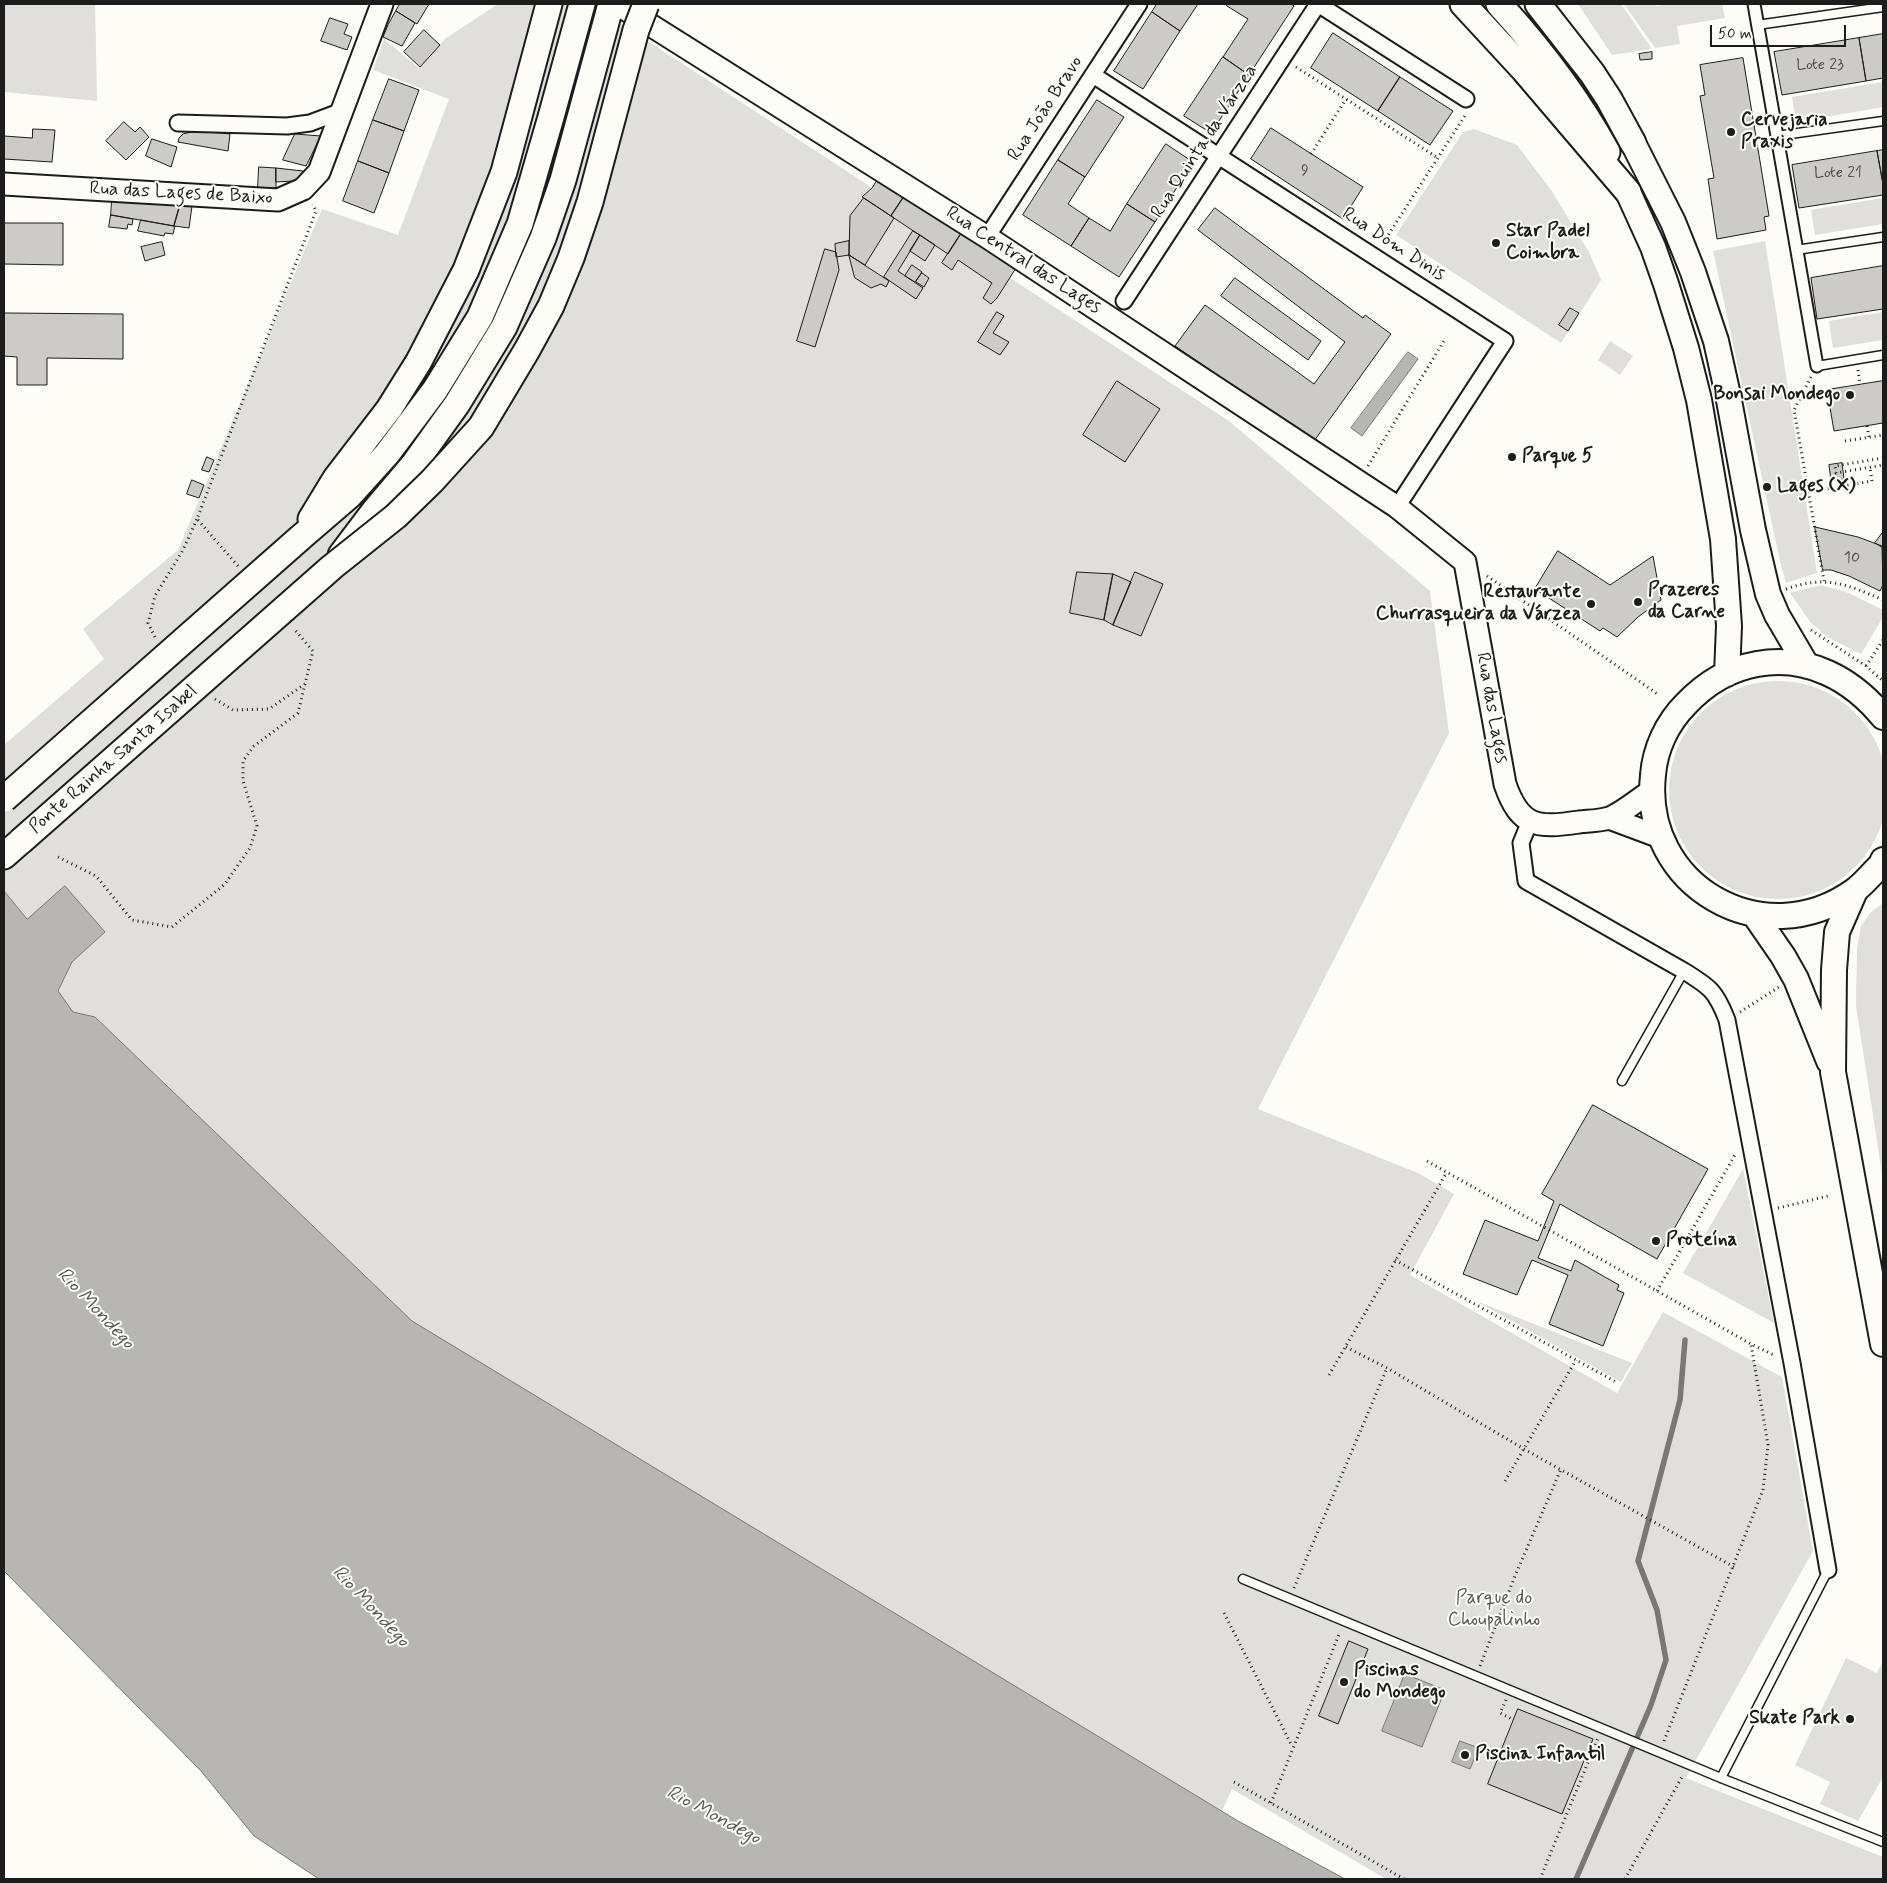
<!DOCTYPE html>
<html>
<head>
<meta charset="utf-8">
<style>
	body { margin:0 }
	#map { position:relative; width:1887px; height:1883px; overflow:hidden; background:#fdfcf7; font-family:Mynerve,sans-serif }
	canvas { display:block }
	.frame { position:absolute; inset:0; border:5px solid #1c1c1c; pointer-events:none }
	.scale { position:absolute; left:1710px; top:25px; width:136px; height:22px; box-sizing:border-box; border:2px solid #1c1c1c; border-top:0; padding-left:6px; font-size:15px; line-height:18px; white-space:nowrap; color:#1c1c1c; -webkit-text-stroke:4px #fdfcf7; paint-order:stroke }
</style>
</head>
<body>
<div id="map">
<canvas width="1887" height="1883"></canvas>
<div class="frame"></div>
<div class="scale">50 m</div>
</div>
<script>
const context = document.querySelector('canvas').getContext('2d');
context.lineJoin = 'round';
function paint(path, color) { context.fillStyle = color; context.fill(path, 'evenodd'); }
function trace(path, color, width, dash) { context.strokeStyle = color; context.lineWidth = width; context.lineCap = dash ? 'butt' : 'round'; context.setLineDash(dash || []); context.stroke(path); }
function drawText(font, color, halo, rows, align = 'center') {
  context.font = font + ' Mynerve,sans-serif'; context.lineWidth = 4; context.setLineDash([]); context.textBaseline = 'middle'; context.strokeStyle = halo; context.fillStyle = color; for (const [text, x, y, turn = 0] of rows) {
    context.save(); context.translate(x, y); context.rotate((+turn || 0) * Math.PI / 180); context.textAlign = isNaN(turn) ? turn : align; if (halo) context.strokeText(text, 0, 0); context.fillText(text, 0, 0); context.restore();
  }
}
const green = new Path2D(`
	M4,4H95L97,101L4,92Z
	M498,4H591L1229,421L1430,591L1449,733L1258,1109L1418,1173L1454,1194L1410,1275L1617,1393L1663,1312L1782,1377L1813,1551L1686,1778L1883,1857V1879H1386L1232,1789L1222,1811L412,1321L95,1017L73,1012L58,992L72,962L104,931L27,919L4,891V745L104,659L83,629L178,550L322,209L398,235L449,99L373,70L384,39L419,68L446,38Z
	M1578,4H1621L1652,49L1612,55Z
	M1624,4H1654L1656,6L1671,4H1722L1725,18L1677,26L1680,44L1655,48Z
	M1883,82V107L1796,122L1792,97Z
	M1474,129L1517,145L1551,190L1589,252L1601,280L1561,343L1396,235L1463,132Z
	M1883,198V224L1815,235L1811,210Z
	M1765,241L1817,573L1786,583L1780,561L1713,251Z
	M1883,312V340L1833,348L1829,321Z
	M1610,341L1633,356L1620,375L1598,360Z
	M1821,585L1849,593L1883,610V617L1861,654L1829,638L1811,623L1790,593Z
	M1669 790a109 109 0 1 1 218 0a109 109 0 1 1-218 0Z
	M1883,903V1180L1856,1006L1857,949L1861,926L1871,912Z
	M1743,1169L1774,1323L1683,1273Z
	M1474,1300L1632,1363L1621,1382Z
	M1846,1658L1877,1673L1883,1661V1777L1858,1821L1820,1804L1830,1782L1795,1765Z`);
const water = new Path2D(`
	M1408,352L1418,359L1362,436L1351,428Z
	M65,886L105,932L72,962L58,991L73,1012L95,1017L412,1321L1238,1821L1345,1879H319L254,1836L201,1771L4,1571V891L27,919Z
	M1405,1674L1445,1690L1422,1747L1382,1731Z
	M1460,1741L1479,1748L1470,1769L1452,1762Z`);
const stream = new Path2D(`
	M1576,1879L1651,1705L1666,1660L1657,1610L1638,1561L1680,1400L1685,1340`);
const building = new Path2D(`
	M400,4H429L417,24L396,11Z
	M1157,4H1198L1180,31L1152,12Z
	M1228,4H1291L1294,6L1249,75L1223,57L1248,19L1227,6Z
	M396,11L415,23L402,46L383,37L388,25Z
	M1152,12L1180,31L1143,89L1114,71Z
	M330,18L348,24L344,34L352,37L347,50L321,41Z
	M424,30L440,45L420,67L404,52Z
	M1333,33L1400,77L1378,111L1311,68Z
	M1883,34V78L1866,81L1859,38Z
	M1859,38L1866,81L1782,95L1774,52Z
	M1652,52V59L1640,60L1639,54Z
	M1223,57L1249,75L1211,133L1184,116Z
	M1743,58L1769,216L1764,217L1766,230L1717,239L1708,179L1714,178L1700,96L1705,95L1700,65Z
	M1400,77L1453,111L1430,145L1378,111Z
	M389,79L419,90L404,131L373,120Z
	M1097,100L1124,117L1085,177L1058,160Z
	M373,120L404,131L389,173L358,161Z
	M124,122L135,132L140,127L149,137L126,160L106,141Z
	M1271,128L1363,187L1343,219L1251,159Z
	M33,129L55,130L52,162L4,159V136L32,138Z
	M198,131L230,134L228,151L178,142L179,138L183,134Z
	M295,134L321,136L306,166L283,160Z
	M152,139L177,147L171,167L146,156Z
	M1166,144L1193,162L1155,222L1127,204Z
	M1883,150V184L1877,151Z
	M1877,151L1883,184V195L1799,208L1792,165Z
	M1058,160L1085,177L1068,204L1089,218L1071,246L1023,215Z
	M358,161L389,173L374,213L343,201Z
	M259,167L276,168V188H258Z
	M276,168L303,171L299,177L293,181L276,182Z
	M878,179L905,195L891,216L862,197L872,188Z
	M905,195L962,232L948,254L891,216Z
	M864,198L894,218L865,265L849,255L850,216Z
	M112,201L180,205L174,226L111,215Z
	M1127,204L1155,222L1119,277L1071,246L1089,218L1110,231Z
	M180,205L192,206L189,228L174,226Z
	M1215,208L1363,318L1365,315L1391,334L1314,441L1175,346L1205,305L1314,384L1345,342L1198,230Z
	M111,215L133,219L132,225L128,224L127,229L109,227Z
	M141,220L174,226H175L173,234L165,233L164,236L138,231Z
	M4,223H63V265L4,264Z
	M913,231L920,235L898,271L923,288L916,299L884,277Z
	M962,232L1016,268L997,298L991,304L983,298L992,283L958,260L952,270L942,263Z
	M920,235L935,245L925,261L910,251Z
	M849,241V255L836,257L835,244Z
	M162,242L165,255L145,261L141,247Z
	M825,249L836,252L839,270L815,347L797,341Z
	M849,255L889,281L886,287L881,284L871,288L855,278Z
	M912,265L922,272L915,282L905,276Z
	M1883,266V309L1817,319L1811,278Z
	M922,273L929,278L924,287L916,282Z
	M1235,278L1321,341L1308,360L1221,296Z
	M1570,308L1579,313L1568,331L1559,325Z
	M997,312L1004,316L993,333L1009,342L1000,355L978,342Z
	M4,313L123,314V359L47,358V385H17V357L4,356Z
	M1117,381L1160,409L1125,462L1083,435Z
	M1883,381V423L1834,431L1827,390Z
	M207,457L214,460L209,472L202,470Z
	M1842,463L1844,479L1831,481L1829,465Z
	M192,480L204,485L199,498L187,494Z
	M1815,527L1858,537L1882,546L1883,585L1880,591L1849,576L1831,570H1823Z
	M1883,532V548L1875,543Z
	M1558,551L1610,585L1653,556L1661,600L1638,617L1617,637L1603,628L1600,631L1535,589Z
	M1077,572L1113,574L1104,620L1070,613Z
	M1135,572L1163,584L1141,636L1113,625Z
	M1113,574L1131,582L1113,625L1104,620Z
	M1593,1105L1708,1169L1657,1259L1560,1204L1538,1258L1571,1271L1575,1260L1619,1285L1617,1290L1624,1293L1603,1346L1549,1324L1568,1275L1532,1260L1517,1295L1463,1274L1485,1220L1538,1241L1554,1201L1542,1194Z
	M1349,1641L1368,1649L1338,1724L1319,1716Z
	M1518,1709L1593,1739L1562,1814L1488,1784Z`);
const path = new Path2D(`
	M1296,67L1438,158
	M1311,154L1346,99
	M1383,243L1466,114
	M1858,370L1860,385
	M1811,377L1794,410L1824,581
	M1867,426L1869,437
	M1845,441L1883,435
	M1883,458L1835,466L1836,473L1883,465
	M1368,466L1445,339
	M1808,492L1872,481L1870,467
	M238,566L197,519L316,211L313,204
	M1487,576L1659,695
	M1786,589C1825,575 1847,584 1883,600
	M1811,630L1866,666L1883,681
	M155,637L148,623L155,596L183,550L197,519
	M1866,666L1883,640
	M215,699L233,710L269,709L305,684
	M58,857L96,876L132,920L172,927L224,885L250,848L257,826L243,781V761L254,746L298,713L313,651L294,629
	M1740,1012L1779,987
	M1427,1161L1751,1344L1774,1355
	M1778,1208L1828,1196
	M1395,1260L1616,1382
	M1657,1291L1736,1153
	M1346,1347L1387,1368L1524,1449L1734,1567
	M1329,1375L1447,1172
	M1505,1481L1576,1360
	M1294,1588L1387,1368
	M1224,1613L1292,1746
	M1480,1666L1515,1576L1561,1469
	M1506,1700L1500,1713L1514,1720
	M1664,1741L1763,1490L1768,1445L1751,1344
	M1234,1782L1404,1879
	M1271,1803L1340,1632
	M1540,1879L1598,1738
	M1625,1879L1683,1775`);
const service = new Path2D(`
	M1757,25L1883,7
	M1776,136L1883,121
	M1796,250L1883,237
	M1817,366L1883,355
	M1622,1081L1684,971
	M1243,1579L1721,1778L1883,1842
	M1721,1778L1828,1570`);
const pedestrian = new Path2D(`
	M1754,4L1817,366`);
const minor = new Path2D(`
	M1318,4L1466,99
	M1093,75L1505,341L1397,507
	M178,123L287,126L310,123L342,111
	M987,237L1139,4
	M1124,301L1318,4
	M1530,821L1521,843L1526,881L1684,971C1710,987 1716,991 1727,1020L1792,1363L1828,1570`);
const secondary = new Path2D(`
	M617,4L987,237L1397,507L1465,562L1505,784C1520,828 1538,828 1579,822C1588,821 1600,821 1609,818C1621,814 1640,798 1651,791
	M4,184L278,200L303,189L319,172L382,4
	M1609,818L1660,837`);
const primary = new Path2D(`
	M1633,143L1673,222L1693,272L1716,341L1728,395L1753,530L1768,594L1777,615L1807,666
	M1628,192L1653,247L1666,284L1686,348L1699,400L1723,539L1729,626L1727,674
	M1883,717C1852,679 1808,655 1757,664C1729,669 1705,684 1686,704C1667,723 1655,749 1653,775C1641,886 1763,956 1854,891C1864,884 1872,873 1881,865L1883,860
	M1855,891L1837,932L1834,970L1833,1072L1883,1344
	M1754,914L1783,956L1796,979L1829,1061`);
const trunk = new Path2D(`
	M1463,4L1524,70L1628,192
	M1499,4C1541,50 1577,97 1607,152
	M1538,4L1592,73L1609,99L1633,143
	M311,519L336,478L389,409L419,361L466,270L504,172L549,4
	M300,538L350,495L387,454L435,390L480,317L520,224L551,117L582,4
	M341,555L375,510L414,464L457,404L504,327L543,238L563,180L611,4
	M4,856L21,841`);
const trunkBridge = new Path2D(`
	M4,799L300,538
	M21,841L332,567L396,516L432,481L481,427L527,350L551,306L571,258L590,202L636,30L646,4`);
const markers = [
	[1731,132,5,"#1c1c1c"],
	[1496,243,5,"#1c1c1c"],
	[1850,395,5,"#1c1c1c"],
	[1512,457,5,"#1c1c1c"],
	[1767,487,5,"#1c1c1c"],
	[1638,602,5,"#1c1c1c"],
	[1591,604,5,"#1c1c1c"],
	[1656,1241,5,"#1c1c1c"],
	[1344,1682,5,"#1c1c1c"],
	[1850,1719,5,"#1c1c1c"],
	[1465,1755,5,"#1c1c1c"]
];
const numberNames = [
	["Lote 23",1820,66],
	["9",1305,172],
	["Lote 21",1838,174],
	["10",1852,559]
];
const streetNames = [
	["Rua João Bravo",1046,109,-57],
	["Rua Quinta da Várzea",1205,142,-57],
	["Rua das Lages de Baixo",181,194,3],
	["Rua Dom Dinis",1393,245,33],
	["Rua Central das Lages",1023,261,33],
	["Rua das Lages",1491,708,80],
	["Ponte Rainha Santa Isabel",114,760,-41]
];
const poiNames = [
	["Cervejaria",1741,121],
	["Praxis",1741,143],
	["Star Padel",1506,232],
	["Coimbra",1506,254],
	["Bonsai Mondego",1840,395,"right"],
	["Parque 5",1522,457],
	["Lages (X)",1777,487],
	["Prazeres",1648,591],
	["da Carne",1648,613],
	["Restaurante",1581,593,"right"],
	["Churrasqueira da Várzea",1581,615,"right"],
	["Proteína",1666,1241],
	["Piscinas",1354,1671],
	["do Mondego",1354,1693],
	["Skate Park",1840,1719,"right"],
	["Piscina Infantil",1475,1755]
];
const parkNames = [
	["Parque do",1494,1599],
	["Choupalinho",1494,1621]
];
const waterNames = [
	["Rio Mondego",95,1309,47],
	["Rio Mondego",370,1607,47],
	["Rio Mondego",713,1816,28]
];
paint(green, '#e0dfdb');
paint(water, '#b7b6b2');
trace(water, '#797876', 1);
trace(stream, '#797876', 5.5);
paint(building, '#cccbc8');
trace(building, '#1c1c1c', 1);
trace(service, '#1c1c1c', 11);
trace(pedestrian, '#1c1c1c', 15);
trace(minor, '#1c1c1c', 19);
trace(secondary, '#1c1c1c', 25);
trace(primary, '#1c1c1c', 28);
trace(trunk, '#1c1c1c', 29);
trace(path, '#1c1c1c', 3, [1, 4]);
trace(service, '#fdfcf7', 8);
trace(pedestrian, '#fdfcf7', 11);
trace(minor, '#fdfcf7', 15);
trace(secondary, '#fdfcf7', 21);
trace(primary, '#fdfcf7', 24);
trace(trunk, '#fdfcf7', 25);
trace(trunkBridge, '#1c1c1c', 29, []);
trace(trunkBridge, '#fdfcf7', 25);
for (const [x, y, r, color] of markers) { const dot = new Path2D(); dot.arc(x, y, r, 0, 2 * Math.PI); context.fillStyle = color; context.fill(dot); trace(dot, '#fdfcf7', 2); }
drawText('16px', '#484847', null, numberNames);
drawText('19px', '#1c1c1c', '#fdfcf7', streetNames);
drawText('bold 19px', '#1c1c1c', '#fdfcf7', poiNames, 'left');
drawText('19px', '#575655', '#fdfcf7', parkNames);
drawText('italic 20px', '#5a5a58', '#fdfcf7', waterNames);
</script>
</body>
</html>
